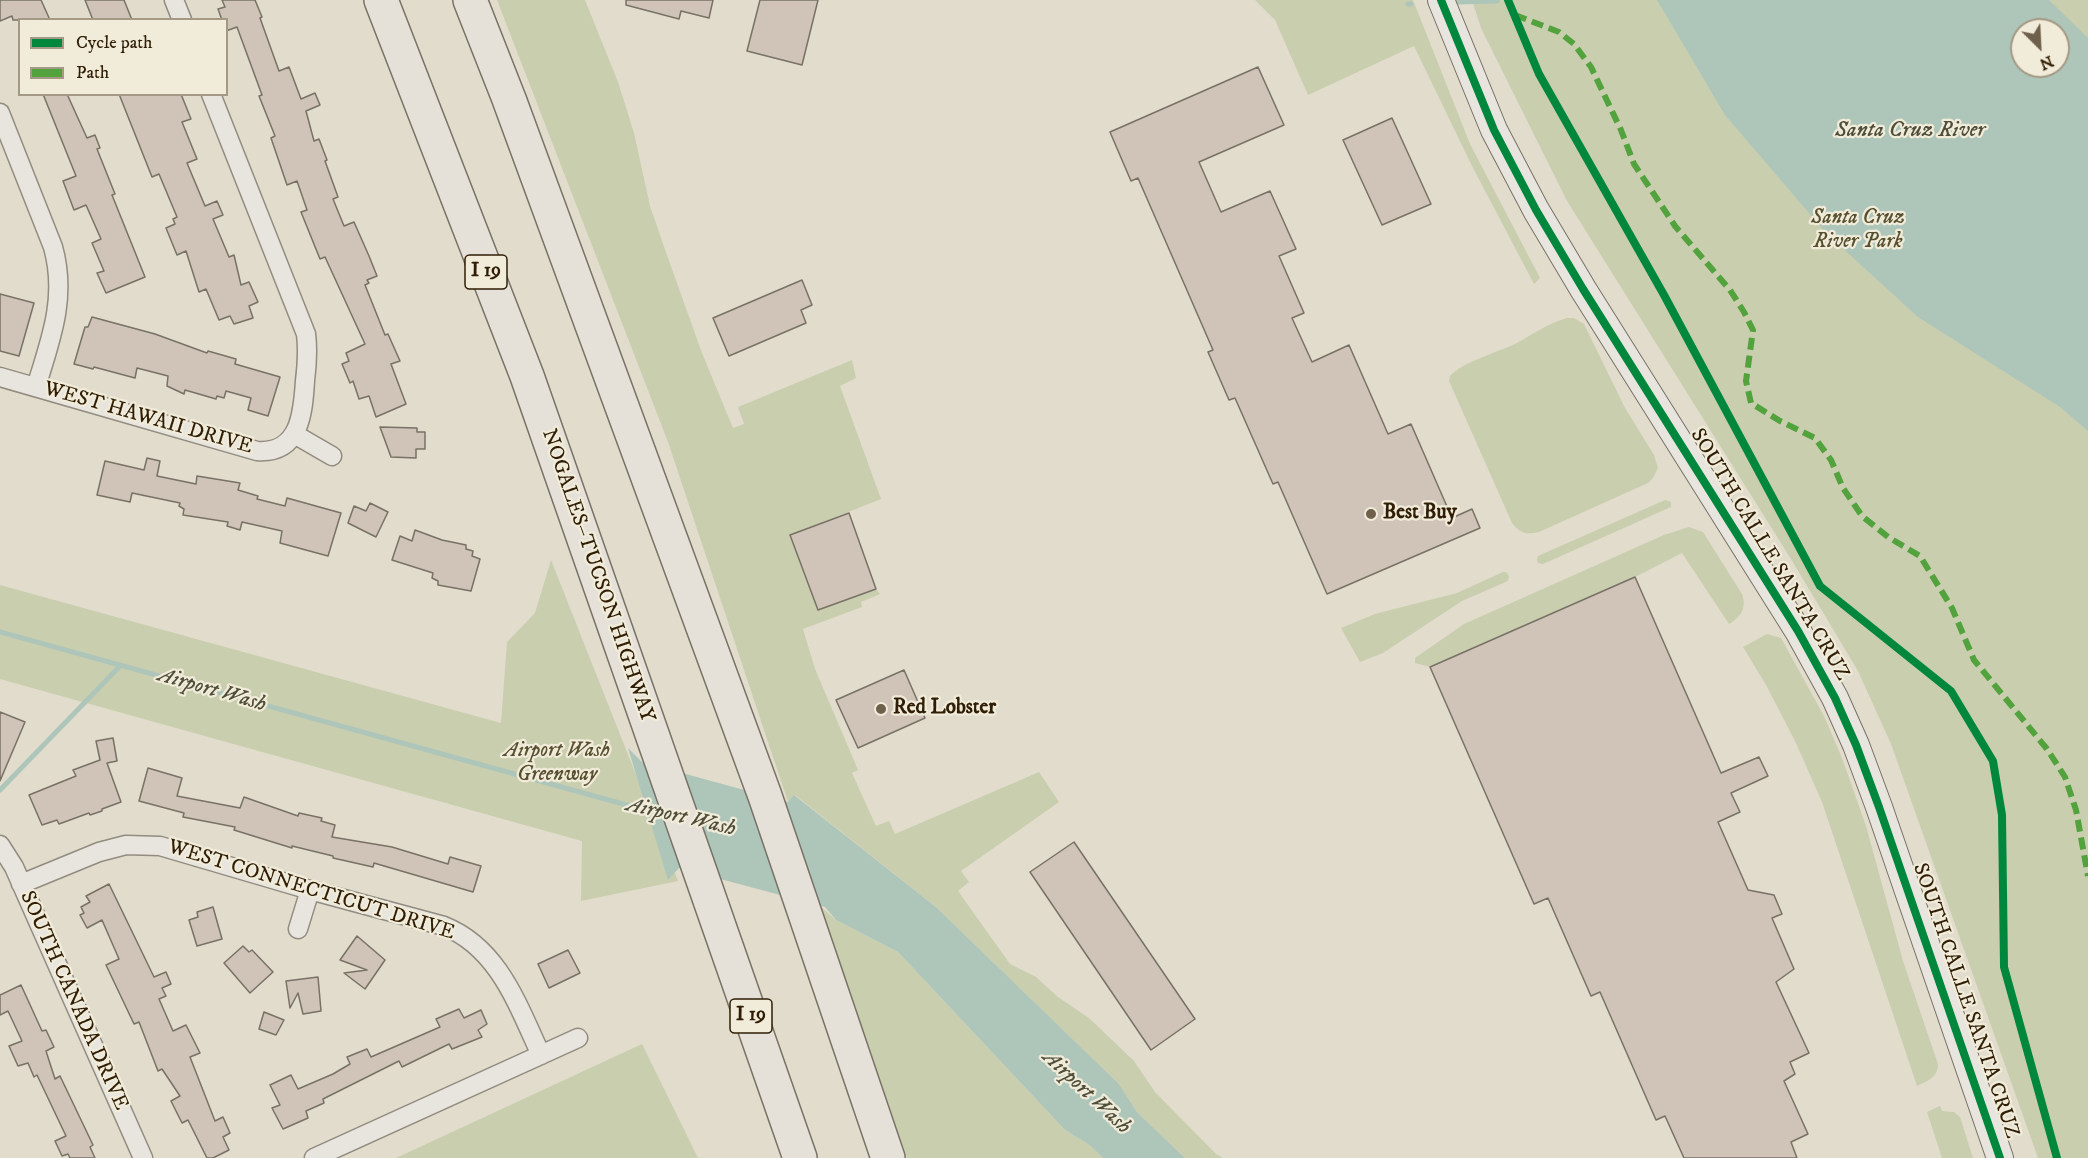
<!DOCTYPE html>
<html>
<head>
<meta charset="utf-8">
<style>
	body { margin:0 }
	#map { position:relative; width:2088px; height:1158px; overflow:hidden; background:#e2dccc; font-family:"IM FELL DW Pica",serif }
	canvas { display:block }
	.legend { position:absolute; left:18px; top:18px; width:210px; height:78px; box-sizing:border-box; background:#f1ebd9; border:2px solid #a39984; margin:0; padding:8px 10px; list-style:none; font-size:18px; color:#2f1e05 }
	.legend li { display:flex; align-items:center; gap:12px; height:30px }
	.legend b { width:30px; border:2px solid #a39984 }
	.north { position:absolute; left:2010px; top:18px; width:60px; height:60px; box-sizing:border-box; background:#f1ebd9; border:2px solid #a39984; border-radius:50%; rotate:156deg; font-size:16px; font-weight:700; line-height:24px; text-align:center; color:#2f1e05 }
	.north::after { content:''; display:block; margin:auto; width:21px; height:27px; background:#6e604b; clip-path:polygon(50% 0,100% 100%,50% 72%,0 100%) }
</style>
</head>
<body>
<div id="map">
<canvas width="2088" height="1158"></canvas>
<ul class="legend">
<li><b style="height:8px;background:#00873e"></b>Cycle path</li>
<li><b style="height:8px;background:#52a23d"></b>Path</li>
</ul>
<div class="north">N</div>
</div>
<script>
const context = document.querySelector('canvas').getContext('2d');
context.lineJoin = 'round';
function paint(path, color) { context.fillStyle = color; context.fill(path, 'evenodd'); }
function trace(path, color, width, dash) { context.strokeStyle = color; context.lineWidth = width; context.lineCap = dash ? 'butt' : 'round'; context.setLineDash(dash || []); context.stroke(path); }
function drawText(font, color, halo, rows, align = 'center') {
  context.font = font + ' "IM FELL DW Pica",serif'; context.lineWidth = 4.5; context.setLineDash([]); context.textBaseline = 'middle'; context.strokeStyle = halo; context.fillStyle = color; for (const [text, x, y, turn = 0] of rows) {
    context.save(); context.translate(x, y); context.rotate((+turn || 0) * Math.PI / 180); context.textAlign = isNaN(turn) ? turn : align; if (halo) context.strokeText(text, 0, 0); context.fillText(text, 0, 0); context.restore();
  }
}
const green = new Path2D(`
	M497,0H585L618,82L634,133L650,206L668,258L702,353L733,428L744,424L738,407L852,360L856,378L840,386L881,499L790,535L818,610L876,589L880,594L861,602L862,607L803,629L815,669L858,770L852,773L876,826L889,821L895,834L1039,772L1059,802L961,871L969,882L958,891L1010,964L1036,977L1058,997L1089,1018L1134,1061L1155,1092L1216,1154L1223,1158H1185L1137,1112L1119,1084L936,907L795,795L788,802L668,442Z
	M1255,0H1413L1470,144L1540,278L1534,284L1472,166L1414,46L1308,95L1275,20Z
	M1472,0H2088V1158H2038L1891,744L1858,671L1791,559L1567,201L1481,28ZM2022,30H2058V66H2022Z
	M1567,318H1574L1584,324L1625,408L1654,455L1658,468L1653,478L1648,483L1539,532C1526,535 1520,533 1512,523L1449,381L1450,376C1462,362 1499,352 1517,343C1533,334 1549,323 1567,318Z
	M1665,500L1671,502V507L1543,564L1538,563L1537,560L1538,556Z
	M1689,527L1703,532L1742,594C1747,608 1741,617 1729,624L1682,553L1635,577L1430,667L1415,663V658L1464,624L1664,535Z
	M551,560L678,881L581,901L582,841L0,679V585L501,723L507,642L535,613Z
	M1503,572H1506L1509,576L1508,581L1462,601L1383,653L1360,662L1341,628L1375,614L1457,593Z
	M1767,634L1781,638L1824,716L1842,758L1866,826L1903,961L1938,1064C1938,1077 1928,1081 1917,1086L1822,802L1795,741L1766,685L1743,647Z
	M821,907L836,920L898,952L1065,1130L1091,1146L1104,1158H907Z
	M642,1044L698,1158H396Z
	M1940,1106L1942,1111L1954,1112L1960,1117L1973,1158H1942L1927,1112Z`);
const water = new Path2D(`
	M1657,0H2049L2088,38V431L2060,407L1918,317L1827,234L1725,115ZM2022,30H2058V66H2022Z
	M628,748L642,762L788,802L794,795L936,907L1119,1084L1137,1112L1185,1158H1103L1091,1146L1065,1130L898,952L836,920L825,907L679,868L668,880Z`);
const stream = new Path2D(`
	M1458,2L1497,1
	M1408,4H1411
	M0,632L652,812
	M0,790L120,666`);
const building = new Path2D(`
	M0,0H41L50,20H13L12,16L0,21Z
	M85,0H124L132,20H93Z
	M222,0H255L262,17L260,18L279,71L289,67L301,99L315,93L320,105L306,111L314,141L319,139L327,160L325,161L338,197L333,199L344,226L354,222L369,256L377,276L367,280L369,283L365,285L385,335L388,334L400,361L391,364L406,404L376,417L369,396L359,399L353,381L350,383L342,364L349,361L346,353L365,344L325,257L320,259L301,212L307,210L297,181L287,185L271,138L275,136L259,96L262,95L237,27L226,31V20H222L218,9L225,7Z
	M626,0H713L709,18L681,11L679,19L626,5Z
	M760,0H818L802,65L747,51Z
	M1258,67L1284,125L1199,162L1221,212L1270,191L1296,249L1279,256L1304,313L1292,318L1312,362L1349,345L1388,434L1411,424L1452,518L1472,509L1480,528L1327,594L1278,482L1273,484L1235,398L1229,400L1208,352L1213,350L1138,178L1131,181L1110,132Z
	M43,94H67L87,138L95,135L100,148L97,149L115,194L112,195L145,277L106,293L97,273L104,271L92,243L101,239L86,205L74,210L63,181L76,176Z
	M119,94H181L191,119L182,122L197,159L187,163L205,206L217,201L223,215L213,219L229,257L234,255L241,285L249,282L258,302L249,306L253,318L234,324L230,316L219,320L206,289L199,292L186,251L177,255L166,228L175,224L173,219L177,217L159,174L152,177Z
	M1392,118L1431,204L1382,225L1343,140Z
	M802,280L812,305L801,310L806,323L729,356L713,318Z
	M0,294L34,303L19,356L0,351Z
	M92,317L155,334L207,353L208,351L236,359L235,364L280,377L268,416L248,410L251,398L226,391L224,398L217,396L216,399L185,390L184,394L167,386L168,376L137,368L135,378L94,367L93,369L74,364L85,327H88Z
	M380,427L417,428V432H425V449H416V458L391,457Z
	M147,458L160,461L157,476L196,484L197,476L240,483L238,490L258,496L257,499L285,506L287,498L341,513L328,556L280,543L282,531L242,522L240,530L227,526L228,522L183,515L184,509L179,506L180,503L132,493L130,502L97,495L105,461L144,470Z
	M370,503L388,512L376,537L348,523L354,506L366,511Z
	M849,513L876,589L818,610L790,535Z
	M415,530L442,540L466,545V549L473,551L472,556L480,559L471,591L438,585V581L432,578L433,573L392,560L400,536L412,541Z
	M1635,577L1721,773L1759,757L1768,776L1731,793L1740,812L1718,822L1748,890L1774,895L1782,914L1772,918L1794,969L1776,982L1809,1053L1790,1062L1795,1074L1784,1081L1808,1134L1791,1142L1797,1158H1684L1665,1116L1656,1120L1600,992L1591,996L1548,898L1534,904L1430,667Z
	M904,670L925,718L858,748L836,700Z
	M0,712L25,722L0,781Z
	M113,738L117,761L107,763L121,802L102,809V811L90,815L89,813L59,824L57,820L42,825L29,795L76,776L73,770L100,760L96,741Z
	M148,768L182,778L177,796L240,808L244,797L298,816L299,813L322,818L321,821L335,825L332,837L392,847L448,864L450,857L481,866L473,892L374,863L373,867L333,858V856L292,846V848L234,830L235,827L183,817L184,813L139,801Z
	M1074,842L1195,1019L1151,1050L1030,872Z
	M109,884L154,977L166,972L171,984L162,988L166,996L159,999L173,1031L186,1025L200,1053L190,1057L215,1121L223,1117L230,1133L223,1137L229,1150L213,1158H207L188,1120L182,1123L171,1101L180,1096L162,1069L158,1071L139,1022L134,1024L106,965L119,959L102,920L87,928L80,915L84,913L81,907L90,902L86,896Z
	M213,907L222,939L197,946L189,920L198,917L197,912Z
	M357,936L385,960L365,989L344,973L367,970L340,960Z
	M243,946L249,952L252,950L273,972L250,993L224,963Z
	M568,950L580,973L549,988L538,964Z
	M318,977L321,1011L303,1014L298,993L290,1008L286,981Z
	M21,985L42,1031L46,1030L54,1047L46,1051L55,1079L60,1076L93,1145L90,1147L95,1158H70L68,1154L62,1156L55,1141L66,1136L37,1075L34,1077L28,1063L18,1066L9,1046L22,1041L8,1011L0,1015V995Z
	M459,1009L464,1018L481,1010L487,1024L478,1030L482,1037L452,1049L449,1044L402,1067L399,1061L323,1099L324,1103L306,1111L308,1118L283,1129L272,1108L280,1105L270,1085L291,1075L298,1089L333,1074L350,1064L347,1057L367,1049L371,1057L440,1027L436,1019Z
	M264,1012L284,1020L276,1035L259,1029Z`);
const street = new Path2D(`
	M174,0L182,20
	M0,113L53,247C67,297 51,339 36,387
	M0,377L257,451C300,454 303,413 305,381C307,365 308,350 306,334L211,94
	M294,434L332,456
	M0,845L14,867L143,1158
	M21,884L99,852L126,845L160,846L310,890L444,926C499,948 518,1006 541,1055
	M298,929L310,890
	M314,1158L578,1038`);
const secondary = new Path2D(`
	M1441,0L1494,130L1536,210L1583,289L1798,631L1835,698L1856,745L1879,807L2000,1158`);
const highway = new Path2D(`
	M381,0L527,376L800,1158
	M470,0L509,99L765,796L888,1158`);
const quiet = new Path2D(`
	M1515,15L1559,32L1574,44L1591,67L1621,130L1634,164L1675,226L1730,290L1744,312L1753,330L1746,381L1751,403L1780,421L1815,438L1831,460L1843,488L1862,516L1888,537L1920,556L1952,608L1974,660L2047,749L2065,777L2076,810L2088,876`);
const cycleway = new Path2D(`
	M1441,0L1494,130L1536,210L1583,289L1798,631L1835,698L1856,745L1879,807L2000,1158
	M1508,0L1539,74L1664,295L1820,586L1951,691L1993,761L2002,815L2004,967L2057,1158`);
const markers = [
	[1371,514,6,"#6e604b"],
	[881,709,6,"#6e604b"]
];
const shields = [
	[486,272,42],
	[751,1016,42]
];
const shieldNames = [
	["I 19",486,272],
	["I 19",751,1016]
];
const parkNames = [
	["Santa Cruz",1858,219],
	["River Park",1858,243],
	["Airport Wash",557,752],
	["Greenway",557,776]
];
const streetNames = [
	["WEST HAWAII DRIVE",148,419,16],
	["SOUTH CALLE SANTA CRUZ",1769,555,59],
	["NOGALES–TUCSON HIGHWAY",597,576,71],
	["WEST CONNECTICUT DRIVE",311,891,17],
	["SOUTH CANADA DRIVE",73,1001,66],
	["SOUTH CALLE SANTA CRUZ",1965,1001,71]
];
const poiNames = [
	["Best Buy",1383,514],
	["Red Lobster",893,709]
];
const waterNames = [
	["Santa Cruz River",1910,131],
	["Airport Wash",212,691,16],
	["Airport Wash",681,818,13],
	["Airport Wash",1086,1093,43]
];
paint(green, '#c9ceae');
paint(water, '#aec6ba');
trace(stream, '#aec6ba', 5);
paint(building, '#d0c4b8');
trace(building, '#787266', 1.5);
trace(street, '#928c80', 21);
trace(secondary, '#787266', 28);
trace(highway, '#787266', 36);
trace(street, '#e8e5de', 18);
trace(secondary, '#e8e5de', 26);
trace(highway, '#e5e1d8', 33);
trace(quiet, '#52a23d', 6, [12, 6]);
trace(cycleway, '#00873e', 8);
for (const [x, y, r, color] of markers) { const dot = new Path2D(); dot.arc(x, y, r, 0, 2 * Math.PI); context.fillStyle = color; context.fill(dot); trace(dot, '#f1ebd9', 2); }
for (const [x, y, w] of shields) { const box = new Path2D(); box.roundRect(x - w / 2, y - 17, w, 34, 4.5); context.fillStyle = '#f1ebd9'; context.fill(box); trace(box, '#2f1e05', 1.5); }
drawText('bold 20px', '#2f1e05', null, shieldNames);
drawText('italic 21px', '#575030', '#f1ebd9', parkNames);
drawText('21px', '#2f1e05', '#f1ebd9', streetNames);
drawText('bold 21px', '#2f1e05', '#f1ebd9', poiNames, 'left');
drawText('italic 22px', '#4e4e39', '#f1ebd9', waterNames);
</script>
</body>
</html>
